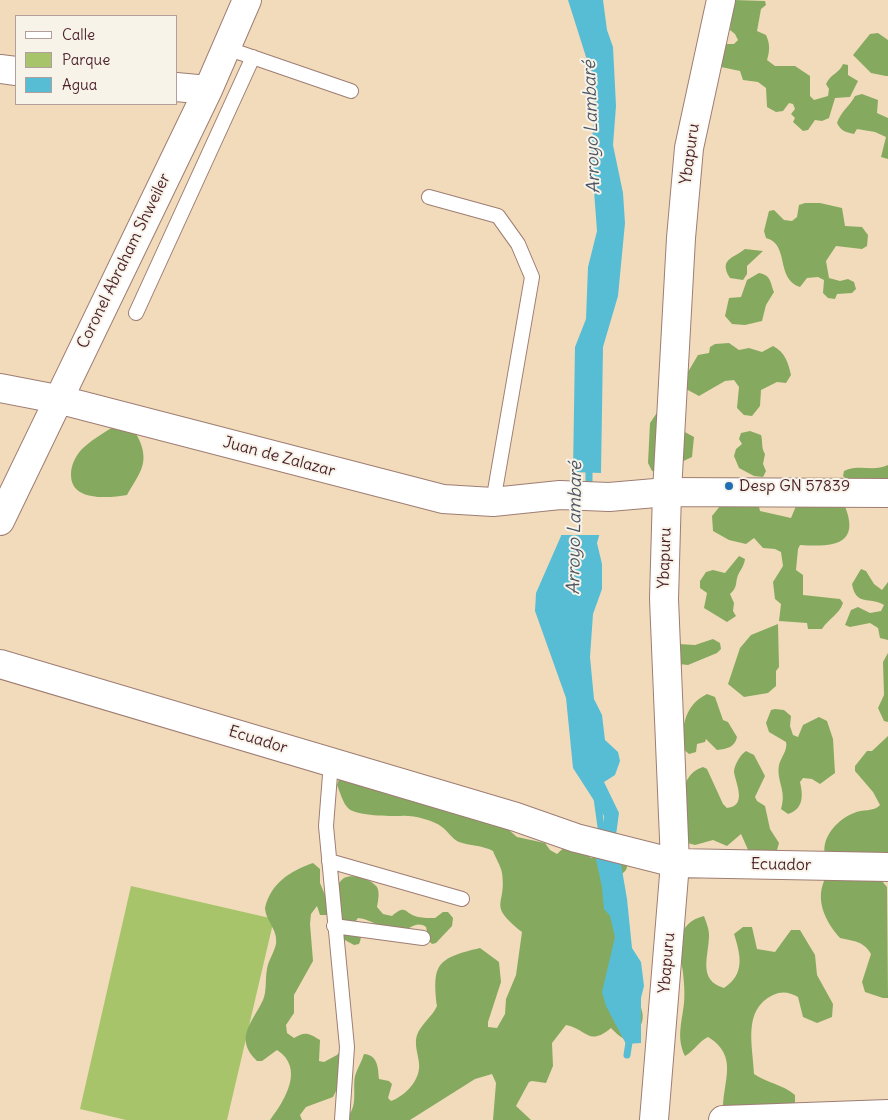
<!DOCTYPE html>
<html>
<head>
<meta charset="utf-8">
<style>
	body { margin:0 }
	#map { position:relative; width:888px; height:1120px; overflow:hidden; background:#f2dbbb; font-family:Delius,sans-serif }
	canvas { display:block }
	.legend { position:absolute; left:15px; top:15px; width:162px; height:90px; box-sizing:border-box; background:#f7f3e8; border:1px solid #b29e9c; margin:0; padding:6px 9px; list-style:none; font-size:15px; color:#4a1f2b }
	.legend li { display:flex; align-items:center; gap:10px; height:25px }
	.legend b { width:25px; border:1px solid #b29e9c }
</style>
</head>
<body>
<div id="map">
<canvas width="888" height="1120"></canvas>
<ul class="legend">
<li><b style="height:6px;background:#fff"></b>Calle</li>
<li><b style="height:14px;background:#a7c46b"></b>Parque</li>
<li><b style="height:14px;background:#56bdd4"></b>Agua</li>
</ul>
</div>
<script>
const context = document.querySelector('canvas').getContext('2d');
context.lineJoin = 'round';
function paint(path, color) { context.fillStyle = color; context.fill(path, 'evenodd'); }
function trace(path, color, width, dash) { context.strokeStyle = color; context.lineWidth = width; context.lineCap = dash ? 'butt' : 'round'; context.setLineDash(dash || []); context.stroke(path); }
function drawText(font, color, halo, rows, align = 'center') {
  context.font = font + ' Delius,sans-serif'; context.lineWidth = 4; context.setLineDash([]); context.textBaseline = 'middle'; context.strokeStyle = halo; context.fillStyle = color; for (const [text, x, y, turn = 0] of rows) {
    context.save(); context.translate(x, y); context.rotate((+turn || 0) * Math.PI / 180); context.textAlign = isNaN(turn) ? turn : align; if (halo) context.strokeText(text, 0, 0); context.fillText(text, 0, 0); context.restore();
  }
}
const green = new Path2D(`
	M131,886L274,919L227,1120H126L80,1109Z`);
const forest = new Path2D(`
	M734,0L765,1L766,5L761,9L757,31L766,35C770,44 770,50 767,60L775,66H795L810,76V96L814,100L828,96L829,89L826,84C831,73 839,74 843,64L848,65V75L858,81L850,97L835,98L829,118L822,121L815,120L808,130L803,131L793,122L795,118L791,114L795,109L793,104L789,103L783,111L776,112L767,107L766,88L758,82L743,80L740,71L721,67L719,58L722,44H734L738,40L735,34L730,30Z
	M878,33L888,40V76H886L871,73L853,55L870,34Z
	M862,94L878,100L877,113L888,118V159L881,157L886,137L875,132L857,129L854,134C845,132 841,131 837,123C841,111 850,106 855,96Z
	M805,203H820L842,208L845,226L862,227L868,235L867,246L862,249L836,246L826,261L829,278L840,281L848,279L854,282L856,289L852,293L837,294L835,299L828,298L823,293L824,280L818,277L807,278L800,287C775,279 790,244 766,238L764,231L769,211L774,210L784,220L792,221L797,217L799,205Z
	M745,249L763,251L747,266V274L743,280L730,278C718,259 734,258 745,249Z
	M759,273C771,275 770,282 774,292L766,305L762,321L745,325L732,324L725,316L729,298L741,297L747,280Z
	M729,343L739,350L749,348L762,352L773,346C785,352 788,362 791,375L786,383L777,382L761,390L760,406L752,416L744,415L737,408L739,387L734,380L725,381L699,396L686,389L685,377L698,355L709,353L710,347L715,344Z
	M667,398L683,431L694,437L692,457L662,471H652L648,463L650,423Z
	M124,421C136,429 148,451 142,467C139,476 132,486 127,495C109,498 70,502 71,474C71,465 76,455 82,449C94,438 109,429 124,421Z
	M750,431L761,435C763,442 761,448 765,454L763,464L766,471L763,477L754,476L739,468L734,456L736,449L742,444L739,439L741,433Z
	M888,465V494L850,482L843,476L844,471C859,464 874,472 888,465Z
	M746,498L759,507L760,511L791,518L796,506L844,504C862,546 832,547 800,545L798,549L796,570L803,575V595L840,599L843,603C839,615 828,619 822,629H808L807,623L779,621L781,604L775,599L773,582L783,566L781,552L775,549L763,548L754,538L746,544L729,540L713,531L712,516L720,506Z
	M739,556L745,559C744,566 741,569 738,575C735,583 738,587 730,594L734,603L733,611L736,616L727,622L704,608L707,593L700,588V581L706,572L713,570L725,573Z
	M861,569L866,571L874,584L882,590L888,582V640L880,638L878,628L870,623L850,627L845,625L851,610L858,607L870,613L881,611L884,605C870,596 856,607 852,584Z
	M778,624L779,667L776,671V686L768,693L744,697L728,684L740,648L751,635Z
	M713,639L720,643L721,649L717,653L688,665L670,663L678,644L695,645Z
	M888,653V722L884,721L878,708L884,695L883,662Z
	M707,694L715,697L723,720L728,722L737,737C735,747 727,749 717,750L706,739L705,742L697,744L696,752L689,754L682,748C682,725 685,705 707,694Z
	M775,709L784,710L791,716L790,726L793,735L798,737L803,725L819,717L827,721L833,739L835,773L820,784L812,779L803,778L800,782C803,795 804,809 788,814L781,809C787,790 776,781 779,765C781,757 788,750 786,742L769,732L766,723L771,710Z
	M888,736V874L825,855C821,837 838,819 854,813C862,809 874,812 880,805L873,792L855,771V766L867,751H872Z
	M746,751L754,755L765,776L755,797L757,801L765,806L770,829L779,843L775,857L749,852L741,834L727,846L713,840L695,845L684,842C682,818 674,776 703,767L707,769L723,804L727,808C749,806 734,780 734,771C735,764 740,755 746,751Z
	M340,776L438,805L450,813L483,812L496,819L517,837L545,843L550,850L557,854L570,842L586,849L588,855L591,858L596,856L629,861L626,870L618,878L637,998C646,1017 644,1021 634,1039C624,1042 618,1035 611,1028C588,1047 587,1029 566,1025L552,1043L553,1066L546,1083L532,1081L529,1082L516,1106L531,1120H493L496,1083L492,1074L475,1079L410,1120H342C360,1111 352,1091 355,1076C357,1069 362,1061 364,1054C378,1055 378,1068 379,1079L389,1081L392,1084L388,1098L391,1101C405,1096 421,1080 419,1063C418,1054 414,1044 417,1035C421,1024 432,1017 437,1006C432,964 437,958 480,948L499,962L501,982L488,1022V1027L497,1028L505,1014L506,999L516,975L522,932C486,903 507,907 502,873C501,866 495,857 493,851C482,845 470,846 459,842C451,838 449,832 442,827C433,820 412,815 401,816C390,816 358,816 349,809C343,804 340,792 337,785Z
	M313,863L320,869V883L325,895L329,896C335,891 338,882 344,878C353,873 371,879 377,887C380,893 378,901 377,907L383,914L392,916C407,903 404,914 418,917C423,918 429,918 435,918L443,912H448L453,918L452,926L436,943L432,944L429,941L426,927C416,920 407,930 398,936C385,930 371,919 358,918L355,922C358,931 364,934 359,944L354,945L343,939L328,915H320L317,906L311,914L310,924L313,961L294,995V1013L286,1025L287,1033L294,1038C305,1031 309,1033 320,1040L319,1061L324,1062L337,1055L347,1043L350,1063L333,1097L306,1107L300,1115L302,1120H270C285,1100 305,1068 277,1050L262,1061H257C233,1038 253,1022 263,1000C267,991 265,979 267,969C268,961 274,953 276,944C278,929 266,922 265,908C271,883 290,871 313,863Z
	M826,877L881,880L887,887L888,998H883L865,992L862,982L871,954C864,941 853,941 840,938C825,921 814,899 826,877Z
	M704,916C706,922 709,928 709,935C709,956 697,980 724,988C745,974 741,956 734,934L743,927H752L757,949L775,952L791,930H800L815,955L817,975L833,1004L832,1017L817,1023L803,1017L798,997C789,992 782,991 773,995C742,1010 753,1046 754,1074C767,1083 782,1084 795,1095V1106L723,1109C723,1080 739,1056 708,1037C698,1042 695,1050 685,1056C676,1038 682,1022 684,1003C685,994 684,982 683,973C682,963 678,951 679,942C681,928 691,919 704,916Z`);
const water = new Path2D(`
	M568,0H603L607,30L613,47L616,106L613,145L623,193L625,223L618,296L603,347L601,473L573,472L575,347L586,319L588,267L597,231L591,150L595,109L593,79Z
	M603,522L597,543L602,564V589L593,614L590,657L594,699L602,715L605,740L618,752L620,761L615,775L604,782L619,813L616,835L594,833L604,823V816L573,768L566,698L535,611L536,593L561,536V525Z
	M593,846L621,864L627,899L632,948L641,962L644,986L641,998V1043L626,1044L606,1006L602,992L615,937L610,916L604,909L602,887Z`);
const pier = new Path2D(`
	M607,504L602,535H558L559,525L565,506Z`);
const stream = new Path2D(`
	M589,490V463
	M597,798L602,834
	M627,1055L630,1036`);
const service = new Path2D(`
	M226,48L351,91
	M429,197L498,216L518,244L532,277L493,502
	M136,313L253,57
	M331,762L326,826L347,1047L342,1120
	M329,861L462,899
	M334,926L423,938`);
const minor = new Path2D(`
	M0,69L16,71
	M176,87L208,90
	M0,521L208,90L247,0
	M0,664L516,817L576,838L675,863L888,867
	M654,1120L675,863L664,599L667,492L681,238L689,148L721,0
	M723,1120L888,1114`);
const tertiary = new Path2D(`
	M0,388L57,399L443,499L493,502L560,495L609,497L667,492L888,493`);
const markers = [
	[729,486,5,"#1f6fb2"]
];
const streetNames = [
	["Ybapuru",690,154,-82],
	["Coronel Abraham Shweiler",124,261,-64],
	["Juan de Zalazar",279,457,15],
	["Ybapuru",665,558,-88],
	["Ecuador",258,740,17],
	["Ecuador",781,865,1],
	["Ybapuru",667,963,-85]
];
const poiNames = [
	["Desp GN 57839",739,486]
];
const waterNames = [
	["Arroyo Lambaré",592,127,-92],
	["Arroyo Lambaré",575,528,-89]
];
paint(green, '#a7c46b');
paint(forest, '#85aa5f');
paint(water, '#56bdd4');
paint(pier, '#f2dbbb');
trace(stream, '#56bdd4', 7);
trace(service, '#9e7d73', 16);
trace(minor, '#9e7d73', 30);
trace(tertiary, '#9e7d73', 30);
trace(service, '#fff', 14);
trace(minor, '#fff', 28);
trace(tertiary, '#fff', 28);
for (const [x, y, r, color] of markers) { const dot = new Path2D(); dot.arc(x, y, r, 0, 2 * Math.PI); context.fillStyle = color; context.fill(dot); trace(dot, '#f7f3e8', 2); }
drawText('16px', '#4a1f2b', '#f7f3e8', streetNames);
drawText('16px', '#4a1f2b', '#f7f3e8', poiNames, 'left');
drawText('italic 18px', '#4e5666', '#f7f3e8', waterNames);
</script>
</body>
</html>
